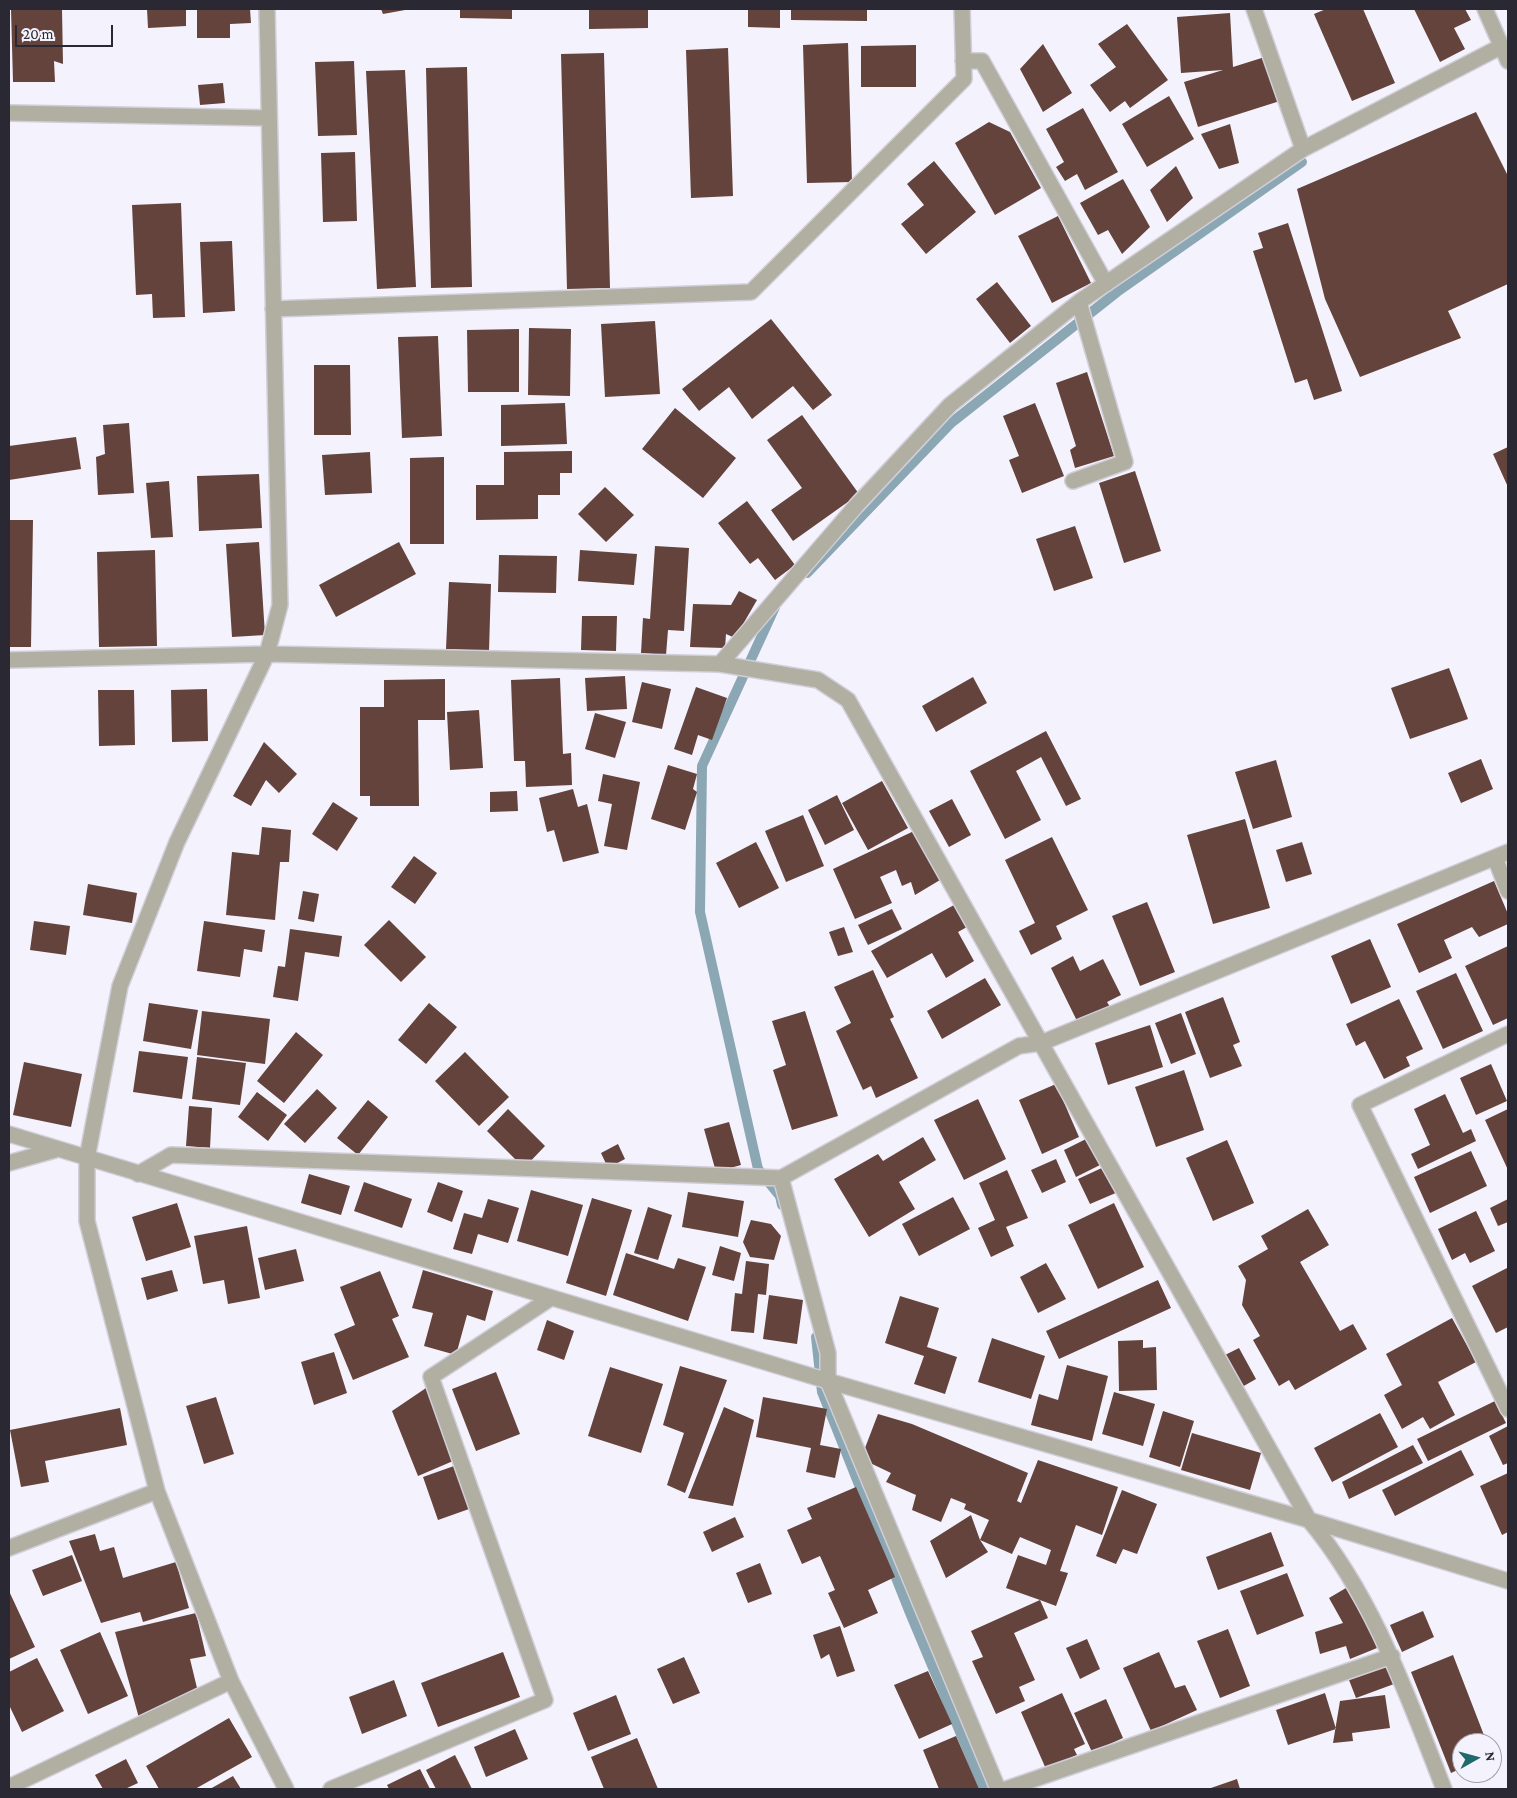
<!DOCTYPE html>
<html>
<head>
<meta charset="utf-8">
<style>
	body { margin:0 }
	#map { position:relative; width:1517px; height:1798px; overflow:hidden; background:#f4f2fd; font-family:"Crimson Pro",serif }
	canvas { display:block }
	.frame { position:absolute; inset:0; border:10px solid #2a2832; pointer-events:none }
	.north { position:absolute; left:1452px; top:1733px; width:50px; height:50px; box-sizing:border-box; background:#f4f2fd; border:1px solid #a3a1ac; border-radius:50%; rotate:83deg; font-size:14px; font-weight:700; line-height:20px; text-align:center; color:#2a2832 }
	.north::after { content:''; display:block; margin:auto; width:18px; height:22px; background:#1e6a6d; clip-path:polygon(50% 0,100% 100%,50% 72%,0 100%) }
	.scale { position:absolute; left:15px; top:25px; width:98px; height:22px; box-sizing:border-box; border:2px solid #2a2832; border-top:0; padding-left:6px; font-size:15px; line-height:18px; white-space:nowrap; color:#2a2832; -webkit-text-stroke:4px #f4f2fd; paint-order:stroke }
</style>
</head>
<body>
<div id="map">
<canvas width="1517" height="1798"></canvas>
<div class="frame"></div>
<div class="north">N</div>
<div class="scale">20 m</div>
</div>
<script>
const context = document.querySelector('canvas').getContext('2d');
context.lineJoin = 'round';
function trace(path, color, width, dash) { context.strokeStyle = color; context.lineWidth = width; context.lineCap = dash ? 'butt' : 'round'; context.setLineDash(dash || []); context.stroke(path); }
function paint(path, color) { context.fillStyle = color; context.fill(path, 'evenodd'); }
const stream = new Path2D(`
	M807,573L951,423L1117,292L1302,162
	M775,607L702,766L700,912L758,1169L780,1196L782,1205
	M816,1337L822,1392L910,1613L984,1789`);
const building = new Path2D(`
	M11,9H62L63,64L54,61L55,82H13Z
	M147,9H186V26L148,28Z
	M197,9H250L251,23L230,24V38H197Z
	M381,9H405V10L383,14Z
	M460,9H512V19L460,18Z
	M589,9H648V28L589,29Z
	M748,9H780V28L748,27Z
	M791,9H867V21L791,20Z
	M1326,9H1363L1395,83L1352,101L1314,14Z
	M1414,9H1465L1471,20L1454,28L1465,49L1440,62Z
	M1230,13L1233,67L1268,56L1283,100L1198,127L1184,82L1223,70L1181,73L1177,17Z
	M1127,24L1168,80L1130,108L1125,101L1110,112L1090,85L1116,67L1098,44Z
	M848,43L852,182L807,183L803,45Z
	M1043,44L1072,93L1043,112L1020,69Z
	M916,45V87H861V46Z
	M728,48L733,196L691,198L686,50Z
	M604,53L610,288L567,289L561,54Z
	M354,61L357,135L318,136L315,62Z
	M467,67L472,287L431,288L426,68Z
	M405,70L416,287L377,289L366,71Z
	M223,83L225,103L200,105L198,85Z
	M1169,96L1194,139L1147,167L1122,124Z
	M1083,108L1118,172L1085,190L1077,174L1065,181L1056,167L1064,162L1046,129Z
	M1476,112L1508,176V284L1448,311L1461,338L1360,377L1325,299L1297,189Z
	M989,122L1010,132L1041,188L995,215L955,143Z
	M1230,124L1239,163L1219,169L1201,134Z
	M355,152L357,221L323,222L321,153Z
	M934,161L976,212L926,254L901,224L924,205L907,184Z
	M1176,166L1193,198L1167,222L1150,190Z
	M1123,179L1150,227L1122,254L1108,230L1098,235L1080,203Z
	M181,203L185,317L153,318L152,294L136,295L132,205Z
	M1058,216L1091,283L1052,303L1018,236Z
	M1288,223L1342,391L1314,400L1307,379L1295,383L1253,251L1263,248L1258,233Z
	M232,241L235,311L203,313L200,242Z
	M997,282L1031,326L1010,343L976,299Z
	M771,319L832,395L813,410L793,386L752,419L729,387L699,411L682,389Z
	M655,321L660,394L605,397L601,324Z
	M529,328L571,329L570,396L528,395Z
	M519,329V392H468L467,330Z
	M438,336L442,436L402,438L398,337Z
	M314,365H350L351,435H314Z
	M1087,372L1114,456L1075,468L1070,450L1076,446L1056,383Z
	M565,403L567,444L501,446V405Z
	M1035,403L1064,476L1022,493L1009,460L1019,456L1003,416Z
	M675,408L736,458L703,498L642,449Z
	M802,415L859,494L793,541L771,510L802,488L767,440Z
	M129,423L134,493L98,495L96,457L105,454L103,425Z
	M76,437L81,469L9,480V446Z
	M1508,447V487L1493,454Z
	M572,451V473H560V495H538V519L476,520V485H504V452Z
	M370,452L372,493L325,495L322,455Z
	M444,457V544H410V458Z
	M1135,471L1161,551L1124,563L1099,483Z
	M259,474L262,528L199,531L197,476Z
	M169,481L173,537L151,538L146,483Z
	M605,487L634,515L606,542L578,514Z
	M747,501L795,565L775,580L758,558L750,564L718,523Z
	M9,520H33L31,647H9Z
	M1075,526L1093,578L1054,591L1036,539Z
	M259,542L265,635L232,637L226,544Z
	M399,542L416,574L336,617L319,585Z
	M655,546L689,548L684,631L668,630L666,655L641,653L643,618L650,619Z
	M155,550L157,646L99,647L97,552Z
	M580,550L637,554L634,585L578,581Z
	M499,555L557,556L556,593L498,592Z
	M449,582L491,584L489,651L446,649Z
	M739,591L757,600L735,638L726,634L725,648L690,647L693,604L731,605Z
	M582,616H617L616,651L581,650Z
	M1449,668L1468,719L1410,739L1391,688Z
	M625,676L627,709L587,711L585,678Z
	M973,677L987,703L936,732L922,706Z
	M560,678L563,754L571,753L572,785L526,787L525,761H514L511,680Z
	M445,679V720H418L419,806H370V796H360V707H384V680Z
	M642,682L671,689L662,729L632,722Z
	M696,687L727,698L712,740L698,735L692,755L674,749Z
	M207,689L208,741L172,742L171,690Z
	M98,690H134L135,745L99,746Z
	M479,710L483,768L450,770L447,712Z
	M595,713L626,722L615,758L585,749Z
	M1046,731L1081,799L1066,806L1041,757L1016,771L1041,820L1005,839L970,771Z
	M264,742L297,774L279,793L266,780L251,806L233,796Z
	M1481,759L1493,789L1461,803L1448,773Z
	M1276,760L1292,817L1253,829L1235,772Z
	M668,765L697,774L693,789L697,792L685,830L651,819Z
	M603,774L640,782L627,850L604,846L612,804L598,801Z
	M882,781L908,828L868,850L842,803Z
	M573,789L578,807L587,804L599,853L563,862L554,830L547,832L539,798Z
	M517,791L518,811L490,812V792Z
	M837,795L854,830L825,845L808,810Z
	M952,799L971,835L949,847L929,811Z
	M333,802L358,818L337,851L312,834Z
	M803,815L824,866L786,882L765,831Z
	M1245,819L1270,908L1213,924L1187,835Z
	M262,827L291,830L289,862H280L275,920L226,915L232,852L259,855Z
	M914,831L940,880L915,895L911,882L902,886L896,870L880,877L892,903L855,919L833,869Z
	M1052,837L1088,910L1056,926L1062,939L1031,955L1019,931L1035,923L1005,860Z
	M756,842L779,888L739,908L716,863Z
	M1302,842L1312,874L1286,882L1276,850Z
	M414,856L437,873L415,904L391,887Z
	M1494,881L1508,914V924L1479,937L1472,927L1444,940L1452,958L1419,973L1397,924Z
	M88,884L137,893L132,923L83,915Z
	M303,891L319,894L314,922L298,919Z
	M1147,902L1175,972L1140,986L1112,916Z
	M954,905L967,927L958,932L974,961L946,978L932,953L887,978L871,951Z
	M892,909L902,929L868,945L858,925Z
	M389,920L426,957L401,982L364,945Z
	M34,921L70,926L66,955L30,950Z
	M204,921L265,930L262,952L244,949L240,977L197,971Z
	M844,927L853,952L838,956L829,932Z
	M290,929L342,936L339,957L305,952L298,1001L273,997L278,966L285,967Z
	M1370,939L1391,987L1351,1004L1331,956Z
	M1508,946V1018L1493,1025L1465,966Z
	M1073,956L1080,971L1103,959L1121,995L1107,1002L1110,1007L1078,1023L1051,968Z
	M873,970L894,1017L890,1019L918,1078L876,1098L871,1086L863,1090L836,1031L851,1023L834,987Z
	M1456,973L1483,1031L1443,1049L1416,991Z
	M985,978L1001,1005L942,1039L927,1011Z
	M1223,997L1240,1042L1233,1045L1242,1066L1210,1078L1185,1012Z
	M1399,999L1423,1049L1406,1057L1410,1066L1384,1079L1365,1041L1356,1046L1346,1024Z
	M149,1003L198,1010L191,1049L143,1041Z
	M429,1003L457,1027L426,1064L398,1040Z
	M202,1011L270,1019L265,1064L197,1055Z
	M805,1011L838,1116L792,1130L773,1070L786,1065L772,1021Z
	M1181,1013L1196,1054L1171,1064L1155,1023Z
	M1150,1025L1163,1067L1108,1085L1095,1043Z
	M296,1032L323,1055L284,1103L257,1081Z
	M139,1051L188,1057L182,1099L133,1092Z
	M465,1052L509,1097L479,1126L435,1081Z
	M197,1057L246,1063L240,1105L192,1099Z
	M24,1062L82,1074L71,1127L13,1115Z
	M1491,1064L1507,1101L1476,1115L1460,1078Z
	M1184,1070L1204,1130L1156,1147L1135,1087Z
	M1056,1084L1079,1137L1042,1154L1019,1100Z
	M317,1089L337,1108L305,1143L284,1124Z
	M257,1092L287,1115L268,1141L238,1117Z
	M1445,1094L1463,1133L1471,1129L1476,1141L1418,1169L1411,1154L1430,1145L1414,1109Z
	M978,1099L1006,1159L964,1180L934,1120Z
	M368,1100L388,1117L358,1155L337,1138Z
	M189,1106L212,1108L210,1148L186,1146Z
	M508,1109L545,1146L524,1168L487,1131Z
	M1508,1109V1170L1485,1120Z
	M729,1122L741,1165L716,1172L704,1129Z
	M923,1137L936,1160L899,1182L915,1209L869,1237L834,1179L878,1154L883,1161Z
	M1088,1138L1102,1164L1076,1177L1064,1150Z
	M1227,1140L1254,1203L1213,1221L1186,1158Z
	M618,1144L625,1159L608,1168L601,1153Z
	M1471,1151L1487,1186L1430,1213L1414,1177Z
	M1056,1159L1066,1182L1042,1193L1031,1170Z
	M1106,1166L1118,1192L1090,1204L1078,1179Z
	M1007,1170L1028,1218L1006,1227L1014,1246L991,1257L978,1228L995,1220L979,1183Z
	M309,1174L350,1186L341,1215L301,1203Z
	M364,1182L412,1199L402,1228L354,1211Z
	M438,1182L463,1191L452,1222L427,1212Z
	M531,1190L583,1205L568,1256L517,1241Z
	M688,1192L744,1201L738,1237L682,1227Z
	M953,1197L970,1229L919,1256L902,1224Z
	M592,1198L632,1210L606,1296L566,1283Z
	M488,1199L519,1208L508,1243L478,1234L472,1254L453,1249L464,1213L482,1218Z
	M1508,1199V1222L1498,1226L1490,1208Z
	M177,1203L191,1247L146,1261L132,1217Z
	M1114,1203L1144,1267L1098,1289L1068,1225Z
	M648,1207L672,1215L658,1260L634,1253Z
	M1308,1209L1329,1245L1300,1262L1340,1331L1353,1324L1367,1349L1295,1390L1289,1380L1279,1386L1253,1340L1260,1336L1242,1305L1246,1280L1238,1266L1268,1249L1261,1236Z
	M1476,1211L1495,1251L1470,1263L1465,1253L1452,1260L1438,1229Z
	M751,1220L771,1224L781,1236L774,1260L750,1257L743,1242Z
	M247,1226L260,1298L228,1304L224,1280L203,1284L194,1236Z
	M720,1246L741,1253L734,1281L712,1275Z
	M296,1249L304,1281L265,1290L258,1258Z
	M626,1253L674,1269L678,1258L706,1267L688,1321L613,1295Z
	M746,1261L769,1264L766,1295L758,1294L754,1333L731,1331L735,1293L742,1294Z
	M1046,1263L1066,1299L1038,1313L1020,1277Z
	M1507,1268L1508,1327L1496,1333L1472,1286Z
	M172,1270L178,1291L147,1300L141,1278Z
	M423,1270L493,1291L485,1321L467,1315L456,1355L424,1346L433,1313L412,1308Z
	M380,1271L399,1316L392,1319L409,1357L353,1380L334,1334L355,1325L340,1287Z
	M1158,1280L1171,1308L1059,1359L1046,1331Z
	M769,1295L803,1300L797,1344L763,1339Z
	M900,1296L939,1308L927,1347L957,1357L945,1394L914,1384L924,1356L885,1343Z
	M1452,1318L1476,1362L1438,1382L1455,1415L1430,1429L1423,1417L1402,1429L1384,1395L1402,1385L1386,1354Z
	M547,1320L574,1331L564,1360L537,1350Z
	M992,1338L1045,1356L1031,1399L978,1382Z
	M1143,1340V1348L1156,1347L1157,1390L1119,1391L1118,1341Z
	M1239,1348L1256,1379L1242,1387L1225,1355Z
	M334,1352L347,1393L314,1405L301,1362Z
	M1067,1365L1108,1376L1092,1441L1031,1425L1039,1394L1058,1400Z
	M680,1366L727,1380L685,1493L667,1485L684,1433L663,1425Z
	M610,1367L663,1384L641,1453L588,1436Z
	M496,1372L520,1434L476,1451L452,1389Z
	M426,1388L453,1461L418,1476L392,1411Z
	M1114,1392L1155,1404L1143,1446L1102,1434Z
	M216,1397L234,1454L204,1464L186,1406Z
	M763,1397L827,1409L820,1445L841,1449L835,1478L806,1472L811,1448L756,1437Z
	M1495,1401L1506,1423L1428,1461L1417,1439Z
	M724,1407L754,1420L733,1506L688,1498Z
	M120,1408L127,1445L45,1461L49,1482L21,1487L10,1430Z
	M1163,1411L1194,1421L1180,1467L1149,1457Z
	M1380,1413L1398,1447L1332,1482L1314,1448Z
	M878,1414L912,1424L1028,1473L1017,1501L1021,1503L1038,1460L1118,1487L1102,1535L1076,1525L1060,1571L1068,1573L1056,1606L1040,1600L1048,1618L1014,1633L1035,1680L1019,1687L1025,1701L996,1714L972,1661L983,1657L971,1631L1040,1600L1006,1588L1018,1555L1046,1565L1051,1550L1020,1537L1012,1554L980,1540L989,1520L964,1509L966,1504L951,1498L941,1522L912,1510L916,1495L886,1482L891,1473L868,1462L865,1448Z
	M1508,1426V1463L1503,1465L1489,1436Z
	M1192,1433L1261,1453L1250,1490L1181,1470Z
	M1413,1445L1423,1463L1349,1499L1342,1482Z
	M1461,1450L1474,1475L1395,1516L1382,1490Z
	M454,1466L469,1509L438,1520L423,1477Z
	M1508,1473V1532L1502,1535L1480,1486Z
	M856,1487L895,1577L868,1590L878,1613L844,1628L828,1593L835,1590L820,1556L802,1564L787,1530L812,1519L807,1508Z
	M1122,1490L1157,1504L1137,1554L1123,1549L1116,1564L1096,1556Z
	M971,1515L980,1540L988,1552L946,1578L930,1541Z
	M735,1517L744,1537L712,1552L703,1532Z
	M1271,1532L1284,1566L1218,1590L1206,1557Z
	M95,1534L100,1551L114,1547L123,1578L176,1562L189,1608L143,1622L140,1612L101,1623L69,1541Z
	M72,1555L82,1581L43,1596L32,1570Z
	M760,1563L772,1594L748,1603L736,1573Z
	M1287,1573L1304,1616L1257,1635L1240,1591Z
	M1346,1588L1369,1628L1377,1648L1350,1659L1346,1646L1320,1654L1315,1632L1343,1623L1329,1598Z
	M9,1591L35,1647L9,1659Z
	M1423,1611L1434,1637L1402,1652L1390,1625Z
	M196,1613L206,1656L190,1659L197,1688L139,1718L115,1632Z
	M840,1626L855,1671L837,1677L829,1654L821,1659L813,1635Z
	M1228,1629L1250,1686L1220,1698L1197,1641Z
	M100,1632L128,1696L88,1714L60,1650Z
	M1087,1639L1100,1669L1080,1679L1066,1648Z
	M503,1652L520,1697L438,1727L421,1683Z
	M1159,1652L1175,1688L1185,1685L1197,1710L1151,1731L1123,1668Z
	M1453,1655L1487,1743H1462V1768L1451,1773L1411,1672Z
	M684,1657L700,1693L673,1704L657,1669Z
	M37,1658L64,1711L22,1732L9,1705V1672Z
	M1388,1666L1394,1684L1356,1698L1349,1680Z
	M928,1671L952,1724L919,1739L894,1685Z
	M394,1680L407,1716L362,1734L349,1697Z
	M1062,1693L1085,1744L1074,1749L1077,1755L1046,1769L1021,1712Z
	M1325,1693L1336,1729L1288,1745L1276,1710Z
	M616,1695L631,1734L588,1751L573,1713Z
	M1385,1695L1390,1728L1352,1733L1353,1741L1333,1743L1340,1701Z
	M1106,1699L1123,1738L1092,1752L1074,1713Z
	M229,1718L252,1757L195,1789H159L146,1766Z
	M515,1729L528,1759L486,1777L474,1747Z
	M956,1736L979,1789H939L923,1750Z
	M637,1738L658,1789H604L591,1757Z
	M455,1755L472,1789H436L426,1770Z
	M126,1759L138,1783L125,1789H103L95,1775Z
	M420,1769L430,1789H389L387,1785Z
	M233,1776L241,1789H210Z
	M1237,1779L1240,1789H1208Z`);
const minor = new Path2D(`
	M267,9L280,605L267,654L177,842L120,986L87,1158V1221L157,1491L231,1681L286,1789
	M1254,9L1303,149
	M1485,9L1508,61
	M963,61H982L1106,284
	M9,113L268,118
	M273,309L751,292L964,79L962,9
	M1073,481L1125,462L1079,302
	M9,660L267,654L720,664L818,680L848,700L1309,1520C1374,1598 1407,1695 1444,1789
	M720,664L856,506L950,405L1079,302L1303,149L1502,46
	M1495,858L1508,891
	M1508,1034L1360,1105L1508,1409
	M9,1163L55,1150
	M138,1174L171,1155L781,1178L1019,1046L1041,1043L1508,852
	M781,1178L828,1353V1381L998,1789
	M9,1548L157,1491
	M9,1787L231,1681
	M331,1789L545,1700L431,1377L551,1298
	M1006,1789L1392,1656`);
const tertiary = new Path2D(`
	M9,1134L828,1381L1309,1520L1508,1581`);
trace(stream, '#8ba7b4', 10);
paint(building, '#63433b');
trace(minor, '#d0ced8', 18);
trace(tertiary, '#d0ced8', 18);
trace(minor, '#b1aea2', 15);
trace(tertiary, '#b1aea2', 15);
</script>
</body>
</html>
